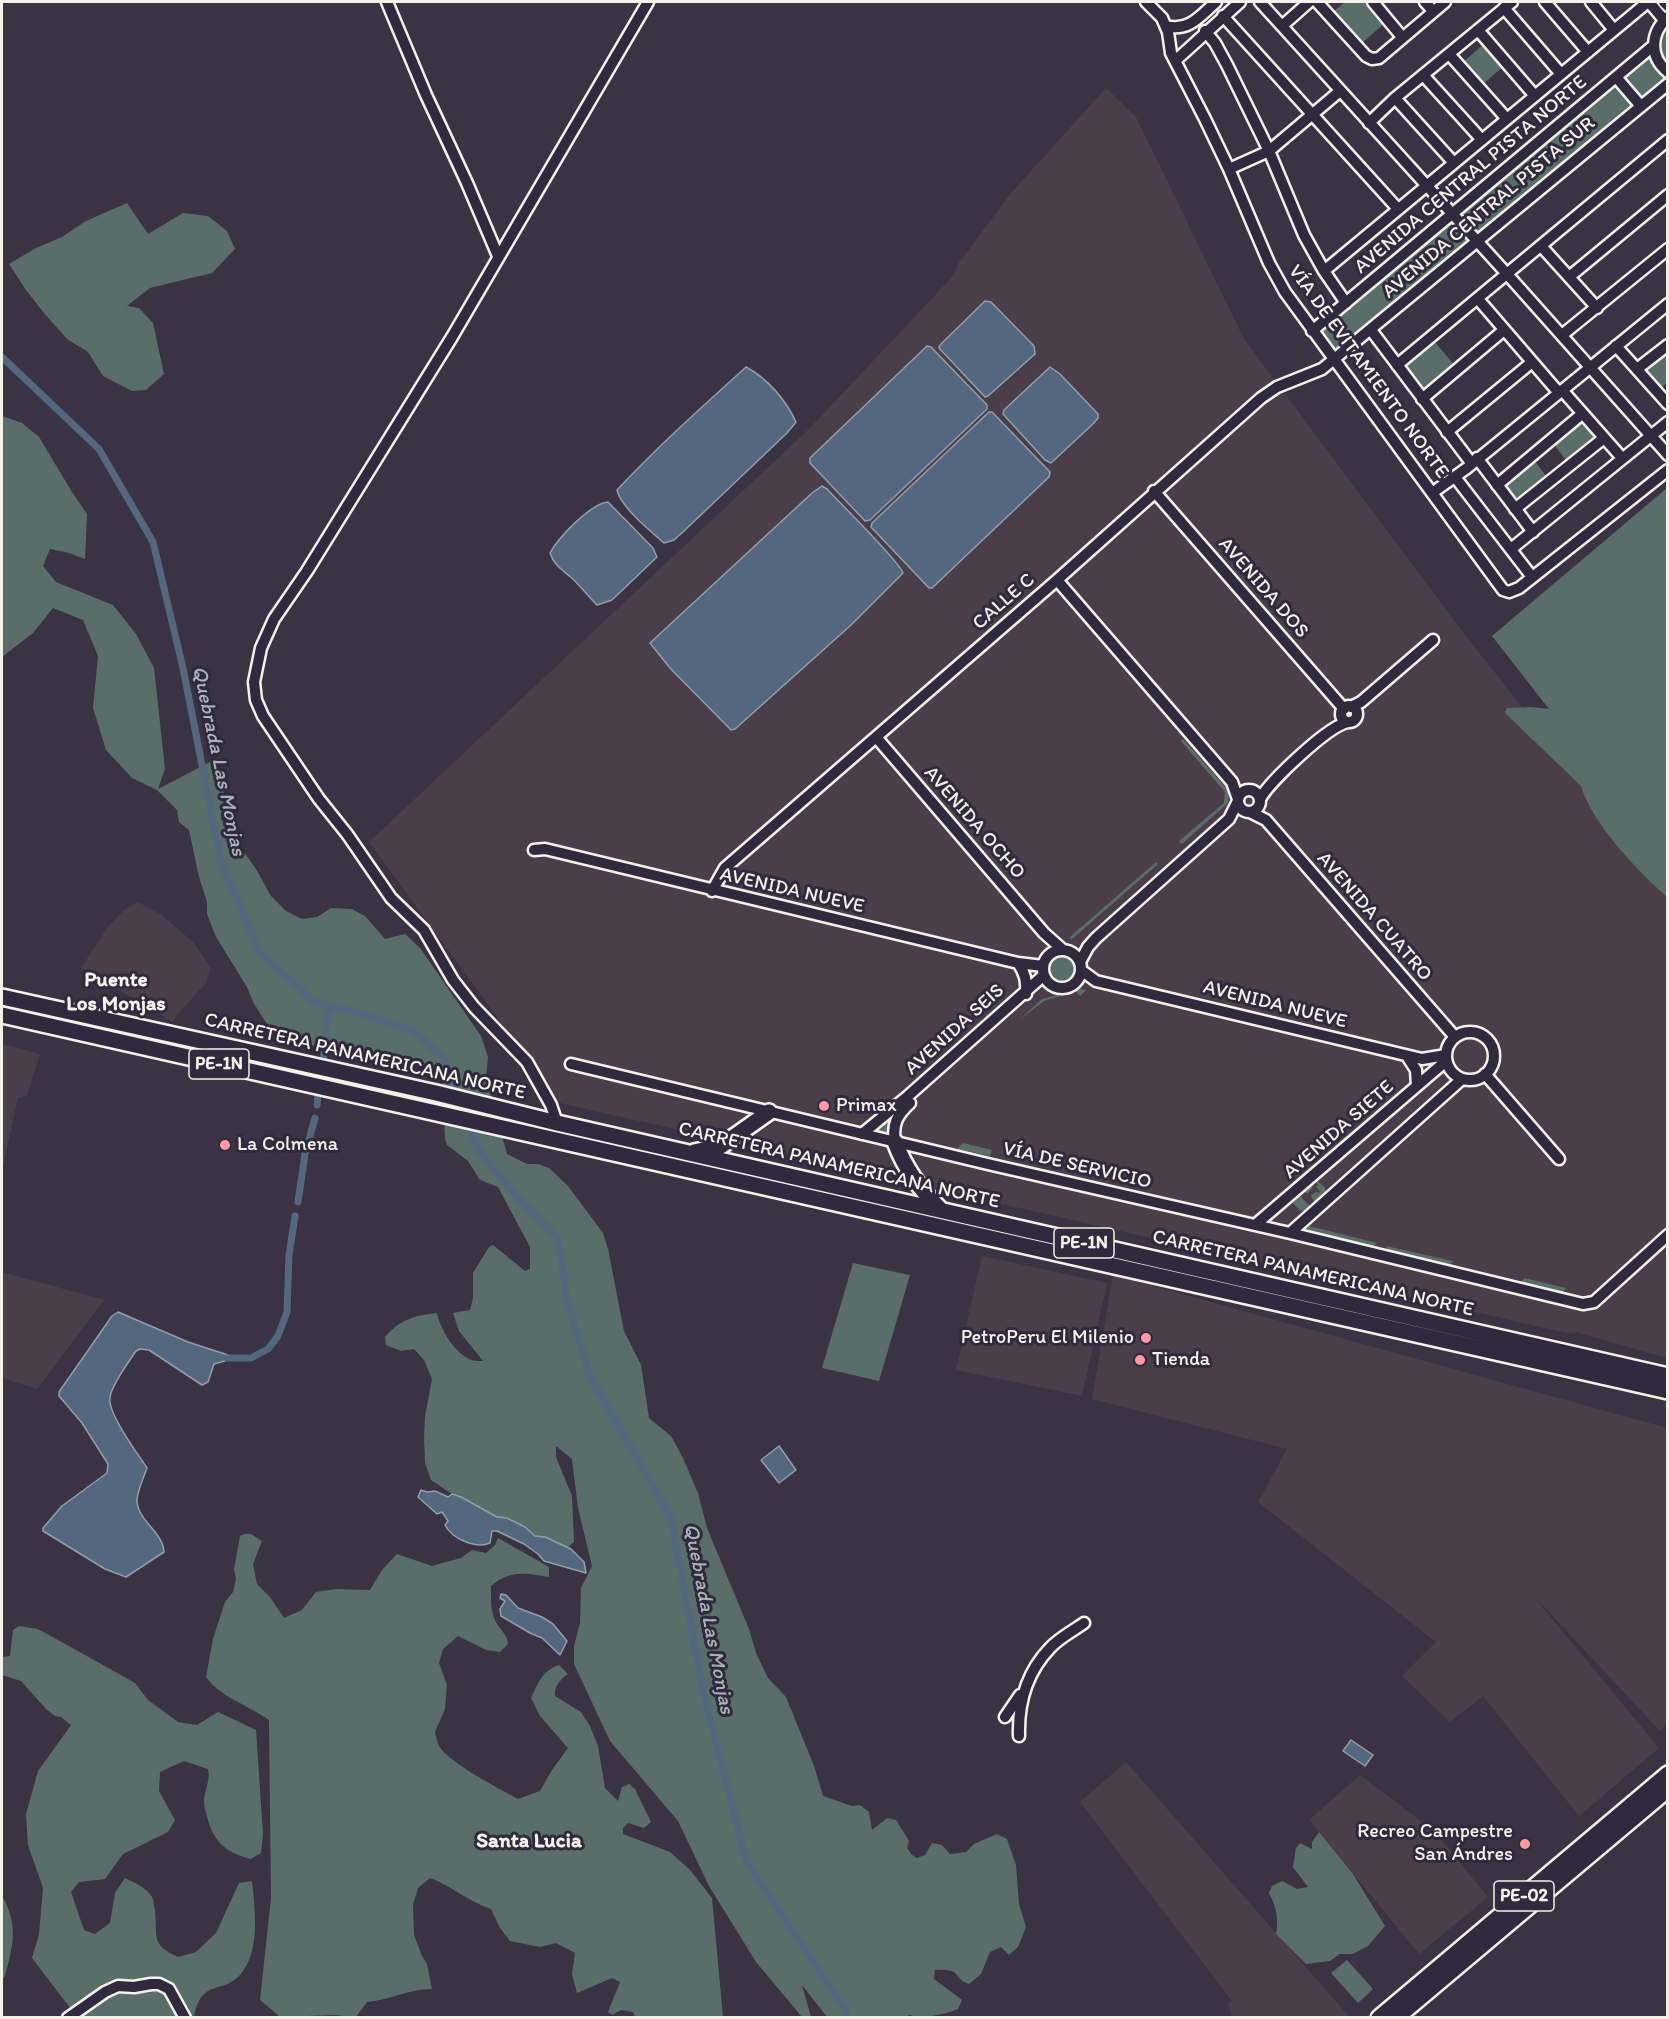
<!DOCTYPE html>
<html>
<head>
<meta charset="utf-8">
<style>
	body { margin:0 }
	#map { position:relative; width:1669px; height:2019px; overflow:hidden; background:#3b3343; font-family:Itim,sans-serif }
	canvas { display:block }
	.frame { position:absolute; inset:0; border:3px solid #f4f1e8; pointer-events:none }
</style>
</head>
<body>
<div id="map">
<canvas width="1669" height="2019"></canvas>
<div class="frame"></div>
</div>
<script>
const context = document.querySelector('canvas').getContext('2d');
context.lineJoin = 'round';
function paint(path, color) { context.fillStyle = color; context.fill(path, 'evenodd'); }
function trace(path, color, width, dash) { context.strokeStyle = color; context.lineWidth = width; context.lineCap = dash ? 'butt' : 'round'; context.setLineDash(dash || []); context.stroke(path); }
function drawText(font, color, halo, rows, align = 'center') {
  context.font = font + ' Itim,sans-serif'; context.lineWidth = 6; context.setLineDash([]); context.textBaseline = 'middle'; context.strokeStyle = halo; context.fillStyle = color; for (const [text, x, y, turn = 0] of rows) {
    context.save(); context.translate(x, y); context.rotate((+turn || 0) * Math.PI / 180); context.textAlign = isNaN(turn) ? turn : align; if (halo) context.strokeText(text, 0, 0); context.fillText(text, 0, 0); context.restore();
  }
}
const built = new Path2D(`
	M1106,88L1136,117L1244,339L1465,635L1667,890V1358L1576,1332L1567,1333L560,1103L369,842L810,428L953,276L958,264L1011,193Z
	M138,902L162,915L193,942L211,968L205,984L176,1016L173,1022L81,968L108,927L124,910Z
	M2,1044L40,1054L27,1095L18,1098L2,1171Z
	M982,1256L1107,1283L1082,1396L956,1370Z
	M2,1272L104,1300L37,1389L2,1378Z
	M1113,1275L1667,1428V1724L1660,1731L1530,1592L1659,1748L1579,1816L1483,1696L1450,1722L1402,1676L1436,1642L1258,1502L1287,1449L1092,1399Z
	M1126,1762L1348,2015L1345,2017H1232L1228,2004L1232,2001L1080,1802Z
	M1360,1775L1434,1831L1488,1897L1419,1954L1309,1820Z`);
const green = new Path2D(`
	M1345,2H1366L1385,23L1362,43L1334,11Z
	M1667,27V63C1659,51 1658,39 1667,27Z
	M1485,43L1505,65L1482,85L1462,63Z
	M1652,53L1667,74V79L1646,98L1640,99L1624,81L1625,74Z
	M1616,83L1633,104L1632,108L1477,235L1460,218L1459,213Z
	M127,203L148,234L183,213L208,216L227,231L235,249L212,273L150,288L127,306L139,308L153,323L164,374L146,390L132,391L103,376L88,352L67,339L44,313L26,290L9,264L36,248L62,237L86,221Z
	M1451,220L1469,236L1470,241L1334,353L1318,336L1320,328Z
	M1434,341L1456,367L1425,393L1403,365Z
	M1667,349V383L1658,390L1640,370Z
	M2,416L22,423L39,437L72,492L87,514L85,559L69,553L50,549L43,566L56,582L113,605L136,634L154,668L165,769L158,789L214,760C221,782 229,796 221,819L256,869L271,896L286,911L302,919L317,917L331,908L352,909L365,916L385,939L405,934L420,948L481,1036L488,1057L486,1078L507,1154L527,1164H538L549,1168L568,1186L603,1233L608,1249L624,1331L641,1365L649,1418L671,1436L683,1458L698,1493L707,1528L749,1629L756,1653L768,1678L786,1697L814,1766L823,1796L852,1806L860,1805L869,1812L872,1830L887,1818L896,1820L909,1841L907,1848L912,1855L917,1858L925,1855L932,1843L942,1845L950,1854L966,1852L974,1844L997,1834L1007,1839L1016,1865L1019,1904L1026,1927L1018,1947L1009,1955L1001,1947L990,1952L981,1974L969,1984C951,1978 964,1968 935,1970L934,1979L962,2000L958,2009C943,2015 924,2019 909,2015L907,2018L827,2017L802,1985L811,2017H802L756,1962L709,1886L678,1821L610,1741L574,1664V1646L580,1623L581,1588L592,1566L578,1508L572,1459L556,1446V1457L572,1496L574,1542L567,1548L545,1537L535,1536L525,1527L508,1518L497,1517L461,1497L452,1494L431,1480L425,1463L424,1437L425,1416L432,1379L424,1360L414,1349L401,1351L386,1345L385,1337C399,1320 416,1315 437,1313C440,1328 453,1351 469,1359C472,1361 479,1361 483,1361L459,1331L453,1313L470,1310L473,1298V1273L489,1247L493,1245L525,1271L530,1269V1247L498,1187L480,1180L468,1161L447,1145L445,1139L442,1074L420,1061L398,1066L364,1054L290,1042L270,1029L253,1002L247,987L216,937L207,914V902L199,877L189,830L179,822L177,810L157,790L132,778L106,750L93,708L98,656L83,620L53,608L33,633L2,657Z
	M1584,416L1603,440L1571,467L1553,443Z
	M1534,460L1552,484L1514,512L1498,489Z
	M1667,488V897C1638,871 1593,825 1581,786L1505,713L1507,708L1532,707L1549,709L1492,636Z
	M1183,739L1229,791L1228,803L1182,844L1179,841L1224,803L1225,792L1181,741Z
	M1156,862L1158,864L1071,940L1070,937Z
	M1045 968a16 16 0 1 1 32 0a16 16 0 1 1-32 0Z
	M1080,989L1086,990L1080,996L1076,991L1044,1001L1020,1019L1042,999Z
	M898,1108L890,1123L889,1135L876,1132L875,1129Z
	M963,1143L992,1150L990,1156L957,1149Z
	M1316,1180L1325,1187L1326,1191L1314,1202L1311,1196L1316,1191L1318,1193L1320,1192L1316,1187L1318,1185L1316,1181L1310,1184L1313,1188L1307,1194L1302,1189Z
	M1298,1194L1310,1206L1305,1210L1300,1211L1293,1203V1198Z
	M1309,1226L1377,1243L1372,1248L1307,1233L1306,1229Z
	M1386,1246L1453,1261L1448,1267L1388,1251Z
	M853,1263L910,1275L879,1381L822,1368Z
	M1524,1278L1566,1288L1562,1294L1520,1284Z
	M245,1534H251L262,1541L253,1564L257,1584L270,1597L284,1618L302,1610L316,1592L336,1589L370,1590L382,1570L397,1554L432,1566L461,1558L472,1550L486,1553L495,1545L498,1538L549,1567V1577C526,1573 510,1570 491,1586C491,1598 490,1613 497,1624C502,1632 507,1634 508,1644L500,1652L486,1650L458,1636L443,1649L439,1663L447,1685L445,1709L435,1732C436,1736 437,1742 439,1746C449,1763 500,1789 518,1799L540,1791L552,1770L568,1748L540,1716L531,1698C538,1683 542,1671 559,1665L568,1674C560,1680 554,1686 555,1696L581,1712L590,1726L598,1746L605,1788L618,1801L622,1787L629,1784L635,1789L651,1822L644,1828L628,1823L623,1828V1834L670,1852L690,1870L712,1898L723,2017H635L633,2012L621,2010L612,2015L608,2012L620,1982L612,1978L577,1993L572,1974L575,1953L556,1943L540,1947L510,1941L500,1928L491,1909C469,1902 452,1886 430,1878L418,1888L413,1905L414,1935L422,1956L427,1964L432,1989C409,1989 390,2000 367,2002L356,2017L334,2015L278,2017V2015L260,2000L271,1898L269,1720C248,1705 220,1697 206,1677L213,1639L225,1602L233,1592L236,1579L234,1569L240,1536Z
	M19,1626L38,1629L94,1660L135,1683L148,1700L178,1722L197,1725L218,1712L256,1730L263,1834L261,1853L251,1859C229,1854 214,1843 208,1820C207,1815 204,1808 204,1802C204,1791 211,1780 208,1769L184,1761L160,1772L159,1791L175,1820L168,1832L123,1854L105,1879L79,1882L71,1892L84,1930L95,1934L110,1923L115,1893L125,1878C135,1883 147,1888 152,1897C154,1901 154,1907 155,1911C158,1938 150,1944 178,1957L196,1952L216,1933L239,1883L252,1881C255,1910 261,1953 239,1976C220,1995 202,1978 194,2017H77L32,1958L39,1934L43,1888L28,1845L26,1814L38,1771L71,1725L61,1717L55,1716L46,1709L21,1681L2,1675V1657L10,1656L13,1630Z
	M1319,1832L1353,1874L1385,1926L1368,1946L1353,1954H1340L1330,1961L1306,1964L1276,1934C1279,1919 1276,1906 1269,1893L1272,1886L1282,1881L1297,1889L1308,1887L1293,1867L1296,1848L1300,1843L1312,1849V1842Z
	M2,1896C19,1925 13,1946 5,1976L2,1980Z
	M1347,1960L1373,1989L1358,2003L1331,1973Z`);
const water = new Path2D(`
	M985,301L991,302L1034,346L1035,354L988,396L985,397L939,348L940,345Z
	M927,346L931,347L987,405V409L870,520L865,521L810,463V458Z
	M746,367C767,378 786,400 796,422L787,433L684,531L674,540L664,543C650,531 621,507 617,490C658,446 702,407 746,367Z
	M1050,367L1060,374L1098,414V418L1094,423L1051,463L1045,460L1003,414L1004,410Z
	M989,412H992L1050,472L1049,477L932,588H929L871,527L872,523Z
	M822,486L827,489C839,502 900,562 903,573L851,625L735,729L731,730L670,668L650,643L812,493Z
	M608,502L653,548L657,557L612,600L597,605C589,597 581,587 573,579C564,571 554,566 550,553C558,538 590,504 608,502Z
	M118,1312L188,1342L228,1355L225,1361L214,1364L208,1382L202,1385L149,1350L140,1349L136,1351C128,1363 112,1384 110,1397C107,1413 138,1454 147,1468C144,1477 137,1491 137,1501C138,1521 163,1532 164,1552L126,1577L105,1569L43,1531V1528L62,1506L107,1473L108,1464L82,1423L59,1396V1392L112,1316Z
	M779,1446L796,1470L779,1483L761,1460Z
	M421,1490L427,1492L435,1491L448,1497L452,1494L461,1497L497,1517L507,1518L525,1527L535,1536L545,1537L571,1549L584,1562L586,1573L544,1561L538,1554L524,1544L497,1531H492L490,1543C476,1549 452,1539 445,1525L448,1521L442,1512L437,1514L418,1497Z
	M501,1594L506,1595L518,1608L542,1617L553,1624L567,1641L560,1655L542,1638L530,1633L501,1616L500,1609L505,1601L500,1598Z
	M1351,1740L1373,1755L1365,1766L1343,1751Z`);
const canal = new Path2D(`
	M2,357L99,449L153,542L183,668L221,862L259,951L314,1002L373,1017L414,1031L444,1059L478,1149L516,1196L558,1239L568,1305L590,1376L671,1518L704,1696L746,1861L846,2011L847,2018
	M323,1062L329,1006
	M317,1105L318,1094
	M298,1202L305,1154L315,1118
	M227,1358H251L268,1349L278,1336L287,1312L289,1255L295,1216`);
const minor = new Path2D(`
	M387,2L426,95L467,183L498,256
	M1146,2L1162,18L1168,32L1171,53L1205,119L1229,169L1269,263L1285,292L1503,590L1509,592L1519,588L1668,470
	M1260,2L1507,274L1668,455
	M1317,2L1366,56L1372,59L1379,58L1445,2
	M1373,2L1402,37
	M1425,2L1433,11
	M1545,2L1588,52
	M1591,2L1614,30
	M1649,2L1664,20
	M1664,2L1668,6
	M1504,8L1561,74
	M1223,16L1398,209
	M1668,17C1650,33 1649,57 1668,72
	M1166,26C1189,32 1200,16 1216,2
	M1282,26L1309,2
	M1478,30L1535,96
	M1205,31L1215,43L1227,65L1269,151L1304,235L1324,271L1346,303
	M1449,54L1507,119
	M1175,61L1240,2
	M1423,75L1482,140
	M1616,77L1640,105
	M1395,98L1454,163
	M1369,123L1395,98L1512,2
	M1229,169L1269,151L1340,91
	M1541,246L1597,308
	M1324,271L1648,2
	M1569,277L1668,195
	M1478,299L1559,393
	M1371,330L1472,464
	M1312,331L1653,46
	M1562,335L1668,249
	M1616,346L1668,404
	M1397,365L1668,140
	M1637,369L1668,345
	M1562,390L1622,458
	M1422,399L1504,330
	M1447,432L1531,363
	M1477,458L1533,532
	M1455,477L1532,577
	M1497,485L1582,414
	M1154,491L1344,709
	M1432,493L1467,468L1668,304
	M1515,509L1604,438
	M1511,549L1668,422
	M1057,580L1232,782L1238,799
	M1341 714a8 8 0 1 1 16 0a8 8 0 1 1-16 0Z
	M1351,707L1361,702L1433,640
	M876,737L1044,933L1062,949
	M1238 801a11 11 0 1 1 22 0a11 11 0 1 1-22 0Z
	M1260,799C1270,781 1328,726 1348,722
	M1250,812L1266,820L1455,1037
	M534,850L545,849L1018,963L1043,966
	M712,891L725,868L1057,580L1261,398L1277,387L1322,369L1668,84
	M1043 969a19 19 0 1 1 38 0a19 19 0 1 1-38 0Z
	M1080,962L1088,947L1096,938L1229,819L1238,801
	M1018,963C1025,973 1027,981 1026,994
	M1081,970L1096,981L1422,1059L1446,1055
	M1446 1056a24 24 0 1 1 48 0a24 24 0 1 1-48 0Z
	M1407,1056L1416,1070L1417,1086
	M571,1064L992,1165L1290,1233L1583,1304L1594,1302L1668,1235
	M1485,1074L1559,1159
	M557,1123L551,1105L527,1062L474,1007L453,980L424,930L391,898L347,834L319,799L263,716L256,700L254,682L261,648L274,619L307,571L452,337L648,2
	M862,1134L908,1096L1044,975
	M895,1142C892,1124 897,1115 910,1103
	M1255,1225L1446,1061
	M1290,1233L1462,1079
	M1005,1717L1020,1695
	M1019,1736C1018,1703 1026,1673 1050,1648C1059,1638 1073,1631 1084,1623
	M68,2018L105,1992L118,1986L134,1987L151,1984H159L169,1989L185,2018`);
const highway = new Path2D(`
	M2,997L436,1093L557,1123L1668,1376
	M2,1015L1668,1391
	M895,1142C905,1169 920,1190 941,1210
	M694,1152L721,1146L769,1112
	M1379,2018L1668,1774
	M1396,2018L1668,1789`);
const markers = [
	[824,1106,6,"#ff9aa2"],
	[225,1145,6,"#ff9aa2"],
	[1146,1338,6,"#ff9aa2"],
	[1140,1360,6,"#ff9aa2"],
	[1525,1844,6,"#ff9aa2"]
];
const shields = [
	[219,1064,60],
	[1084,1243,60],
	[1524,1896,60]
];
const shieldNames = [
	["PE-1N",219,1064],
	["PE-1N",1084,1243],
	["PE-02",1524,1896]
];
const streetNames = [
	["AVENIDA CENTRAL PISTA NORTE",1471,175,-40],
	["AVENIDA CENTRAL PISTA SUR",1489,208,-40],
	["VÍA DE EVITAMIENTO NORTE",1368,372,54],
	["AVENIDA DOS",1263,588,49],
	["CALLE C",1004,602,-41],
	["AVENIDA OCHO",974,823,49],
	["AVENIDA NUEVE",792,891,13],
	["AVENIDA CUATRO",1374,917,49],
	["AVENIDA NUEVE",1275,1005,14],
	["AVENIDA SEIS",955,1030,-42],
	["CARRETERA PANAMERICANA NORTE",365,1057,13],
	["AVENIDA SIETE",1339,1130,-41],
	["CARRETERA PANAMERICANA NORTE",839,1166,13],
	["VÍA DE SERVICIO",1077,1166,13],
	["CARRETERA PANAMERICANA NORTE",1313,1274,13]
];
const poiNames = [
	["Primax",836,1106],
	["La Colmena",237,1145],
	["PetroPeru El Milenio",1134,1338,"right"],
	["Tienda",1152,1360],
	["Recreo Campestre",1513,1832,"right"],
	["San Ándres",1513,1855,"right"]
];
const waterNames = [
	["Quebrada Las Monjas",218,761,78],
	["Quebrada Las Monjas",708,1619,79]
];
const neighbourhoodNames = [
	["Puente",116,981],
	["Los Monjas",116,1005],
	["Santa Lucia",529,1842]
];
paint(built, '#4a3e4a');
paint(green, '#596e68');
paint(water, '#53687e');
trace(water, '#939fa8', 1.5);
trace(canal, '#53687e', 7);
trace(minor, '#f4f1e8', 15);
trace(highway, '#f4f1e8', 20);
trace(minor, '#2f2a3d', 10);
trace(highway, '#2f2a3d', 15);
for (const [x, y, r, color] of markers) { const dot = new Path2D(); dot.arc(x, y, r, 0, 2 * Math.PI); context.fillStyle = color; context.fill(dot); trace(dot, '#2f2a3d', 2); }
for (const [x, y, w] of shields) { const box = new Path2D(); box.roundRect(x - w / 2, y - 15, w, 30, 4.5); context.fillStyle = '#2f2a3d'; context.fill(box); trace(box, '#f4f1e8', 1.5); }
drawText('bold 18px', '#f4f1e8', null, shieldNames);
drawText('20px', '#f4f1e8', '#2f2a3d', streetNames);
drawText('20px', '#f4f1e8', '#2f2a3d', poiNames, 'left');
drawText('italic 21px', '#acb3b8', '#2f2a3d', waterNames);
drawText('bold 21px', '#f4f1e8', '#2f2a3d', neighbourhoodNames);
</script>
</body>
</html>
